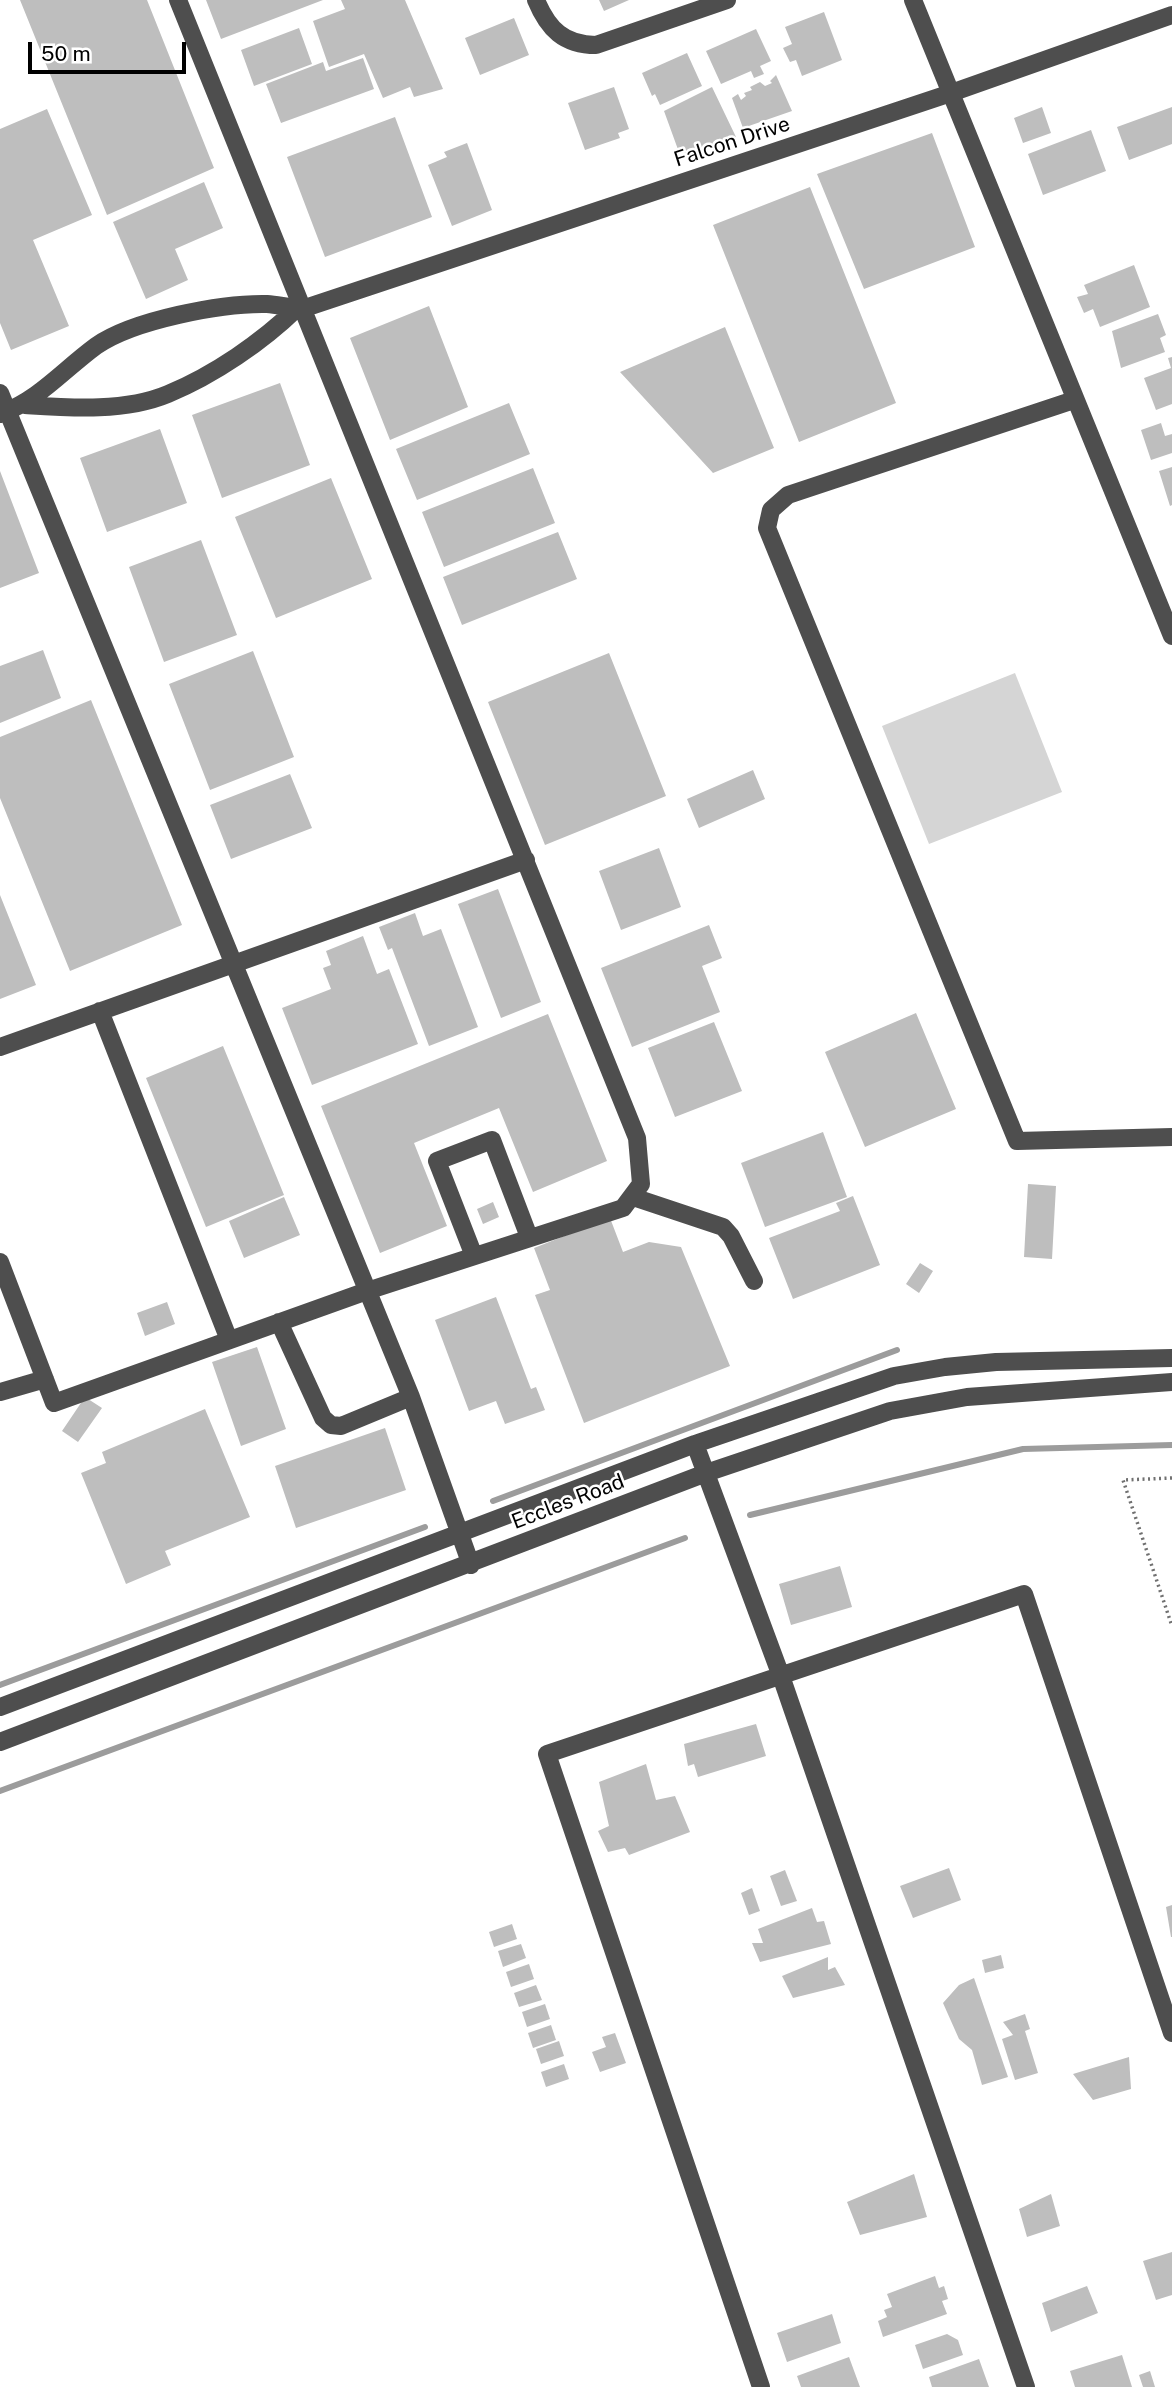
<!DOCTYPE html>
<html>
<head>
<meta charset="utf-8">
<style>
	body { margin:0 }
	#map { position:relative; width:1172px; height:2387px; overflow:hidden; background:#fff; font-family:"Public Sans",sans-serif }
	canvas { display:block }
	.scale { position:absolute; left:28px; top:42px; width:158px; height:32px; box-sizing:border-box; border:4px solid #000; border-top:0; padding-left:9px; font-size:21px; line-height:24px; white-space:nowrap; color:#000; -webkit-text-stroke:5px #fff; paint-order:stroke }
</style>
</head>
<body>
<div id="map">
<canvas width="1172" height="2387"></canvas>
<div class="scale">50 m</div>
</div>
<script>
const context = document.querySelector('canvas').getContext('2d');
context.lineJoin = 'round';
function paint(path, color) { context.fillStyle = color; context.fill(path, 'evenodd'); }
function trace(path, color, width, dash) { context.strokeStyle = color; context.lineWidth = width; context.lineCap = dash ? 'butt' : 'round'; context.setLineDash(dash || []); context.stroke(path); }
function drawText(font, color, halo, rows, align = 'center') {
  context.font = font + ' "Public Sans",sans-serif'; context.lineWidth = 5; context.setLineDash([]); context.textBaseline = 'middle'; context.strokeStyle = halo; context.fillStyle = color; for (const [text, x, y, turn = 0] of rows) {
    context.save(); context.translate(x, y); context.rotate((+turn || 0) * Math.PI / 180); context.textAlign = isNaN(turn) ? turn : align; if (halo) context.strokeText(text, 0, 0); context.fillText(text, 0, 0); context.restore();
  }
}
const green = new Path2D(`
	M1015,673L1062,792L929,844L882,726Z`);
const stream = new Path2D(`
	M493,1501L897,1350
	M750,1515L1023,1449L1172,1445
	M0,1685L425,1527
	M0,1791L685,1538`);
const building = new Path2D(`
	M20,0H147L214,168L107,215Z
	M206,0H323L221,39Z
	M341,0H405L443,89L414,97L410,87L383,98L364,54L329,67L313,21L345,9Z
	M599,0H629L604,11Z
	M824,12L842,60L802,76L796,60L790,62L783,48L792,44L785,27Z
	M514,18L529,55L480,75L465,38Z
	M299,28L312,64L254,86L241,50Z
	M756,29L771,61L760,66L764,74L754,78L751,71L721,84L706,51Z
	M687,53L702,86L660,105L655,94L652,96L642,73Z
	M363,58L374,89L281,123L266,84L323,62L326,71Z
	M776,75L792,111L743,128L732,98L738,94L741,100L746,96L744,93L752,90L750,87L760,82L765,86L772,83L770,81Z
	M614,87L629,129L618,133L620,138L585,150L568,103Z
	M712,87L736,137L680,155L664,111Z
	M1042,107L1051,133L1023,143L1014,118Z
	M1172,107V144L1129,160L1117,127Z
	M47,109L92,215L33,240L69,326L11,350L0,323V129Z
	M395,117L432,217L325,257L287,157Z
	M1091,130L1106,171L1043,195L1028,154Z
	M932,133L975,247L864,289L817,174Z
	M467,143L492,210L452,226L428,165L447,157L444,152Z
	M204,182L223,228L175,249L188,280L146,299L113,222Z
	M810,187L896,403L799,442L713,225Z
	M1134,265L1150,307L1100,327L1093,309L1084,313L1077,297L1088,294L1084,285Z
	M429,306L468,407L390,440L350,338Z
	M1158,314L1166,335L1160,338L1165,352L1121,368L1112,331Z
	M725,327L774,448L713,473L620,372Z
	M1172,357V404L1156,410L1144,378L1171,368L1168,358Z
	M280,383L310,465L222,498L192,415Z
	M509,403L530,454L417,500L396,449Z
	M1161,423L1165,436L1172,434V453L1151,460L1141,430Z
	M160,429L187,503L107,532L80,458Z
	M1172,467V505L1170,506L1159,471Z
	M533,468L555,523L444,567L422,512Z
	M0,471L39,573L0,588Z
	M331,478L372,579L276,618L235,517Z
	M558,532L577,579L462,625L443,577Z
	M201,540L237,635L164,662L129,567Z
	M43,650L61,698L0,723V666Z
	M253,651L294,757L210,790L169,684Z
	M609,653L666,796L545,845L488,702Z
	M91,700L182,925L70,971L0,798V737Z
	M753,770L765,799L699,828L687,799Z
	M290,774L312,828L231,859L210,805Z
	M659,848L681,907L621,930L599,871Z
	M498,889L541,1002L501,1018L458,904Z
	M0,895L36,985L0,999Z
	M415,913L423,936L441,929L478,1027L429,1046L392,948L388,950L379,927Z
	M709,925L722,958L702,966L720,1012L632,1047L601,968Z
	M363,936L377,974L389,969L418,1044L312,1085L282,1008L331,989L323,968L331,965L326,951Z
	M916,1013L956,1109L865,1147L825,1052Z
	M548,1014L607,1161L533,1192L499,1108L414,1143L447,1226L380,1253L321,1106Z
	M714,1022L742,1091L675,1117L648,1048Z
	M223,1046L284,1195L206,1227L146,1078Z
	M823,1132L847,1197L765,1227L741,1163Z
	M1028,1184L1056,1186L1052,1259L1024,1257Z
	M853,1196L880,1265L793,1299L769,1238L840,1211L836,1203Z
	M284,1197L300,1235L244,1258L229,1221Z
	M493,1202L499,1217L483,1224L477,1209Z
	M610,1218L623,1252L649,1242L681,1247L730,1366L584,1423L535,1295L550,1290L534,1248Z
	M920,1263L933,1271L919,1293L906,1284Z
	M496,1297L531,1389L536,1387L545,1410L505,1424L496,1401L469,1411L435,1320Z
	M167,1302L175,1324L145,1336L137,1313Z
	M257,1347L286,1429L241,1446L212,1362Z
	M85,1397L102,1408L78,1442L62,1431Z
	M205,1409L250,1517L165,1551L171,1565L126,1584L81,1473L106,1463L102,1452Z
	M385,1428L406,1490L296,1528L275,1466Z
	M840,1566L852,1607L791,1625L779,1584Z
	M756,1724L766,1756L698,1777L694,1764L688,1766L684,1744Z
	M646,1764L656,1800L675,1796L690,1832L629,1855L625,1848L608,1852L598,1831L609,1826L599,1782Z
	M949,1868L961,1900L913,1918L900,1886Z
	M785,1870L797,1901L781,1906L770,1876Z
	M752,1888L760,1911L749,1915L741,1893Z
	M1172,1905V1937H1171L1166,1907Z
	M812,1908L817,1922L824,1921L831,1944L760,1962L752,1943H763L758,1929Z
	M512,1924L517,1939L494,1947L489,1932Z
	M521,1944L526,1958L503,1967L498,1951Z
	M1001,1955L1004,1968L985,1973L982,1960Z
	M828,1957V1970L835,1967L845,1985L793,1998L782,1976Z
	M529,1964L534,1979L511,1987L506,1972Z
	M974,1978L1008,2077L982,2085L972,2050L959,2039L943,2003L959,1985Z
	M536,1985L542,2000L519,2007L514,1993Z
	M545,2004L550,2019L527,2027L522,2012Z
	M1025,2014L1030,2029L1025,2031L1038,2073L1015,2080L1002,2039L1013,2035L1003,2022Z
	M551,2025L556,2040L533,2048L528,2033Z
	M615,2033L626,2063L600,2072L592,2052L606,2047L602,2037Z
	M559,2041L564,2056L541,2064L536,2049Z
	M1129,2057L1131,2089L1093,2100L1073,2074Z
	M564,2064L569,2079L546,2087L541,2072Z
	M914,2174L927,2217L860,2235L847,2202Z
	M1051,2194L1060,2226L1027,2237L1019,2209Z
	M1172,2252V2295L1156,2300L1143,2261Z
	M935,2276L939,2288L944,2286L948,2299L942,2301L947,2314L883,2337L878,2321L887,2317L884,2310L892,2307L887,2294Z
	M1087,2286L1098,2313L1051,2332L1042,2303Z
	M832,2314L841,2343L787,2362L777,2333Z
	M947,2334L958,2340L963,2355L923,2369L915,2345Z
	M1122,2355L1132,2387H1075L1070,2371Z
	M849,2357L860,2387H801L797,2376Z
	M979,2359L989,2387H932L929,2377Z
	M1150,2371L1155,2387H1143L1139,2375Z`);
const path = new Path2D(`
	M1172,1478L1123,1480L1172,1626`);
const minor = new Path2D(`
	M536,0C548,29 564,45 596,45L727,0
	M913,0L1172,636
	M0,393L411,1397L471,1565
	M1074,400L788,495L771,510L767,528L1017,1141L1172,1137
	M25,405C71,408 125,412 168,394C214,375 262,342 297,308
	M0,414C40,399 62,371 96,346C133,320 222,303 267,304C280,305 292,308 305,308L951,93L1172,15
	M100,1011L229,1340
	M0,1047L526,860
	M633,1197L723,1227L731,1236L754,1281
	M474,1256L437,1161L492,1140L529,1237
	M0,1262L54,1403L367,1291L623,1208L641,1184L637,1138L178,0
	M279,1322L323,1418L331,1425L341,1426L411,1397
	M0,1392L45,1379
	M695,1444L781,1676L1026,2387
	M0,1707L695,1444L894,1376L945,1367L996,1362L1172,1358
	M0,1742L706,1473L890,1411L967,1397L1172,1382
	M761,2387L547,1754L1024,1594L1172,2033`);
const streetNames = [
	["Falcon Drive",732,142,-18],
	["Eccles Road",568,1502,-21]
];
paint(green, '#d5d5d5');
trace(stream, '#9c9c9c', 6);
paint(building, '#bebebe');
trace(path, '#707070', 3.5, [2, 3.5]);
trace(minor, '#4e4e4e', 18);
drawText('21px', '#000', '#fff', streetNames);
</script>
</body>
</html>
